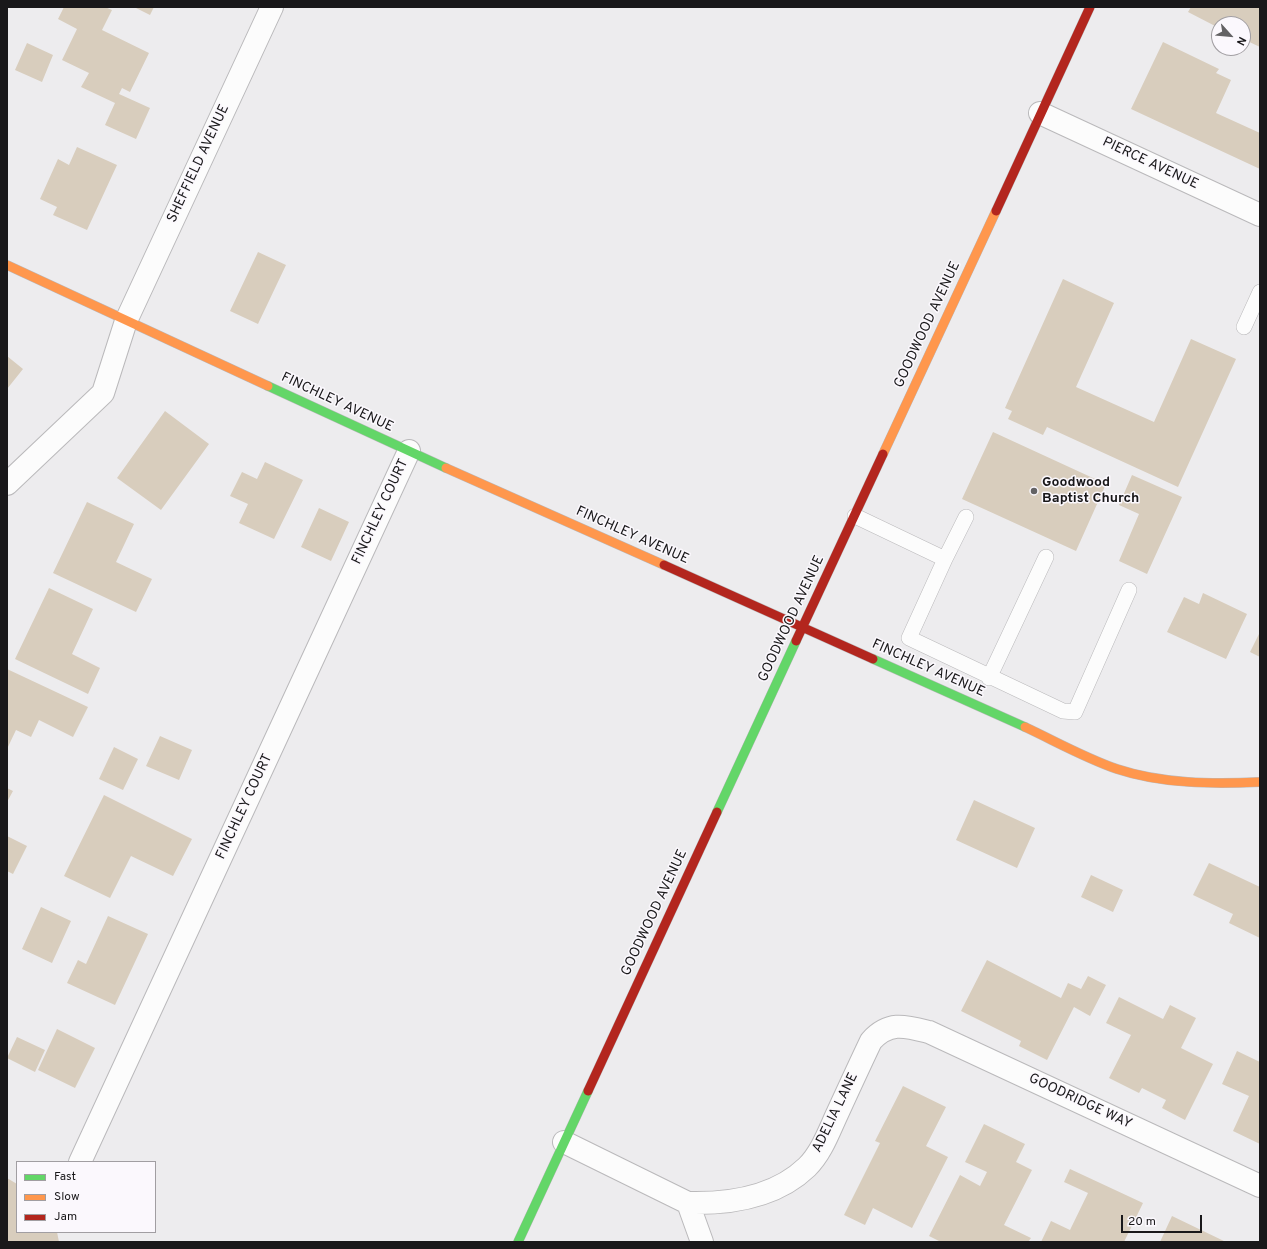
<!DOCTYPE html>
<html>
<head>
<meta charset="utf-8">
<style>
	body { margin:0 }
	#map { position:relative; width:1267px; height:1249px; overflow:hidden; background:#edecee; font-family:Overpass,sans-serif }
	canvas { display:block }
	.frame { position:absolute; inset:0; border:8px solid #19181a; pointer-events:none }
	.legend { position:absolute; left:16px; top:1161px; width:140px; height:72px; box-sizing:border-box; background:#fbf8fd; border:1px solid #a19ea2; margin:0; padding:5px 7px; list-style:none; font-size:12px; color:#19181a }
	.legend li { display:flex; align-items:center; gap:8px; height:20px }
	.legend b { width:20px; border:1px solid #a19ea2 }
	.north { position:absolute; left:1211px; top:16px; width:40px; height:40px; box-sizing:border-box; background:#fbf8fd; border:1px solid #a19ea2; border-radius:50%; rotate:117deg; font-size:11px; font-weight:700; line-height:16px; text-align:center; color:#19181a }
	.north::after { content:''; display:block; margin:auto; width:14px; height:18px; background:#636264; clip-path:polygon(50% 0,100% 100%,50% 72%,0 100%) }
	.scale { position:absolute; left:1121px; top:1215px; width:81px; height:18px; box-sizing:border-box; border:2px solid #19181a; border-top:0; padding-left:5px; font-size:12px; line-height:14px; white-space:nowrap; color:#19181a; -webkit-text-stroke:3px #fbf8fd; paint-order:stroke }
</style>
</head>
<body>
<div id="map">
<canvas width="1267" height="1249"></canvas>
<div class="frame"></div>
<ul class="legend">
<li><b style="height:5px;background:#63d668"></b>Fast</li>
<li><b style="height:5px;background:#ff974d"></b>Slow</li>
<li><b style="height:5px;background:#b3261e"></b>Jam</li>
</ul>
<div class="north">N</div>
<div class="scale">20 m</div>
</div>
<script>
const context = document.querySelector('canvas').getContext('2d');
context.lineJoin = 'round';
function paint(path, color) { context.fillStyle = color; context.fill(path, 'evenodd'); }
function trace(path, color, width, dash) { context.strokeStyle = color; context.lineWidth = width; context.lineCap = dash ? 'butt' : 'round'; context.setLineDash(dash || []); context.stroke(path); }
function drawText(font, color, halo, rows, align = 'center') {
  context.font = font + ' Overpass,sans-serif'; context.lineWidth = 3; context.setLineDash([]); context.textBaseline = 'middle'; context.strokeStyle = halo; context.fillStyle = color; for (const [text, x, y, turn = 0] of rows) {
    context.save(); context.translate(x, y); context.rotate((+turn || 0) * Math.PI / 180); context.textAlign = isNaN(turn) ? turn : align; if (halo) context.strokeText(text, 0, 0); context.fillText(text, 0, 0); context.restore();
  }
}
const building = new Path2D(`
	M64,7H105L112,10L102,30L149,53L130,92L122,88L119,94L150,108L136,139L105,125L115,103L81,87L89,73L62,60L77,29L58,19Z
	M134,7H154L150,15Z
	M1191,7H1260V47L1243,39V24H1219V28L1188,12Z
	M1163,42L1219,69L1216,73L1231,80L1216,113L1260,133V169L1131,109Z
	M27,43L53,55L42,82L15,70Z
	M77,147L117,165L87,230L53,215L57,207L40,199L58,159L69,165Z
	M258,252L286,265L258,324L230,311Z
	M1063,279L1114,303L1076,387L1154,422L1191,339L1236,359L1178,487L1047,427L1043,435L1008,419L1012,411L1005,408Z
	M7,356L23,369L7,389Z
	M165,411L209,444L161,510L117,478Z
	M993,432L1106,484L1076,551L962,499Z
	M265,462L303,480L274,539L239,523L248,504L230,496L242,472L257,479Z
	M1132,475L1182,497L1147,574L1119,561L1139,514L1119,505Z
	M87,502L134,524L116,562L152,579L136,612L53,573Z
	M319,508L349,522L331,561L301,547Z
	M49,588L93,609L72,654L100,668L88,694L15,659Z
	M1203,593L1247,614L1226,659L1167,632L1184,597L1199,604Z
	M1260,632V657L1250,652Z
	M7,669L88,707L73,737L39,720L31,737L16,730L7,749Z
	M160,736L192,750L179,780L146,766Z
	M114,747L138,759L123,790L99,779Z
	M7,788L13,791L7,802Z
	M104,795L192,839L173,876L131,856L110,898L64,876Z
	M974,800L1035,828L1017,868L956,840Z
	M7,836L27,846L13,874L7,871Z
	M1209,863L1260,887V938L1229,923L1233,914L1193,895Z
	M1091,875L1123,890L1113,912L1081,897Z
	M41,907L71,921L52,963L22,949Z
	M108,916L148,934L115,1005L67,983L78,960L86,964Z
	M987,960L1061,998L1068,983L1081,989L1088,976L1106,985L1090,1016L1074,1007L1047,1060L1019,1046L1021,1041L961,1011Z
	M1119,997L1163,1019L1170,1005L1196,1018L1181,1048L1213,1064L1185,1120L1162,1108L1166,1100L1142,1088L1139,1093L1109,1078L1131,1035L1106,1023Z
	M57,1029L95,1048L75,1088L38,1070Z
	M17,1037L45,1050L35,1072L7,1058Z
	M1237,1051L1260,1062V1144L1233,1131L1249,1096L1222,1084Z
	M903,1086L946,1107L926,1146L948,1157L912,1228L873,1208L865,1225L844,1215L880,1143L875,1141Z
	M984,1124L1025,1144L1016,1162L1032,1170L1004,1225L1031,1238L1028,1242H941L929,1236L960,1175L980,1186L987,1172L965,1162Z
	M1070,1169L1143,1203L1124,1242H1041L1051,1221L1070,1230L1088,1193L1064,1182Z
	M7,1178L17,1184V1232H57L59,1242H7Z
	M1172,1216L1226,1242H1160Z`);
const lane = new Path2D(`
	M1244,327L1260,292
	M855,516L945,559L909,638L1063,711L1075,712L1129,590
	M945,559L966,517
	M989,678L1046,557`);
const street = new Path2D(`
	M1040,113L1260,215
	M7,484L103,393L126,321L272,7
	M564,1142L688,1203
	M80,1162L409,451
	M702,1242L688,1203C729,1204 776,1197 807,1167C822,1152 829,1131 838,1112C849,1088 860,1064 871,1041C889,1021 905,1026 929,1032L1260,1186`);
const fast = new Path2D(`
	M268,386L446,468
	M873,659L1025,727
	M717,812L796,641
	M518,1242L588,1091`);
const slow = new Path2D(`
	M7,265L268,386
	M883,454L996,211
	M446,468L664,565
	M1025,727C1055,741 1085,758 1117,769C1162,784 1213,784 1260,782`);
const jam = new Path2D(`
	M996,211L1090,7
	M664,565L873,659
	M796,641L883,454
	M588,1091L717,812`);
const markers = [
	[1034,491,4,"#636264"]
];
const streetNames = [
	["SHEFFIELD AVENUE",199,164,-65],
	["PIERCE AVENUE",1150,164,25],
	["GOODWOOD AVENUE",928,325,-65],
	["FINCHLEY AVENUE",337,403,25],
	["FINCHLEY COURT",381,512,-65],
	["FINCHLEY AVENUE",632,536,24],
	["GOODWOOD AVENUE",792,619,-65],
	["FINCHLEY AVENUE",928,669,24],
	["FINCHLEY COURT",245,807,-65],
	["GOODWOOD AVENUE",655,913,-65],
	["GOODRIDGE WAY",1080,1102,25],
	["ADELIA LANE",836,1113,-64]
];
const poiNames = [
	["Goodwood",1042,483],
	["Baptist Church",1042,499]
];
paint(building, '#d8cdbd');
trace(lane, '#bab9bb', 16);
trace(street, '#bab9bb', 24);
trace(fast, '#bab9bb', 10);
trace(slow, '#bab9bb', 10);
trace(jam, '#bab9bb', 10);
trace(lane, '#fcfcfc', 15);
trace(street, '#fcfcfc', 22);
trace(fast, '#63d668', 9);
trace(slow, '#ff974d', 9);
trace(jam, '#b3261e', 9);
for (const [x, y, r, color] of markers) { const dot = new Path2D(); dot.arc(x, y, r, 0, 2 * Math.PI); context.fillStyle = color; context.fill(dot); trace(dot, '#fbf8fd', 1.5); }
drawText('14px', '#19181a', '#fbf8fd', streetNames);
drawText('bold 14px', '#19181a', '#fbf8fd', poiNames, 'left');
</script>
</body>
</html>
